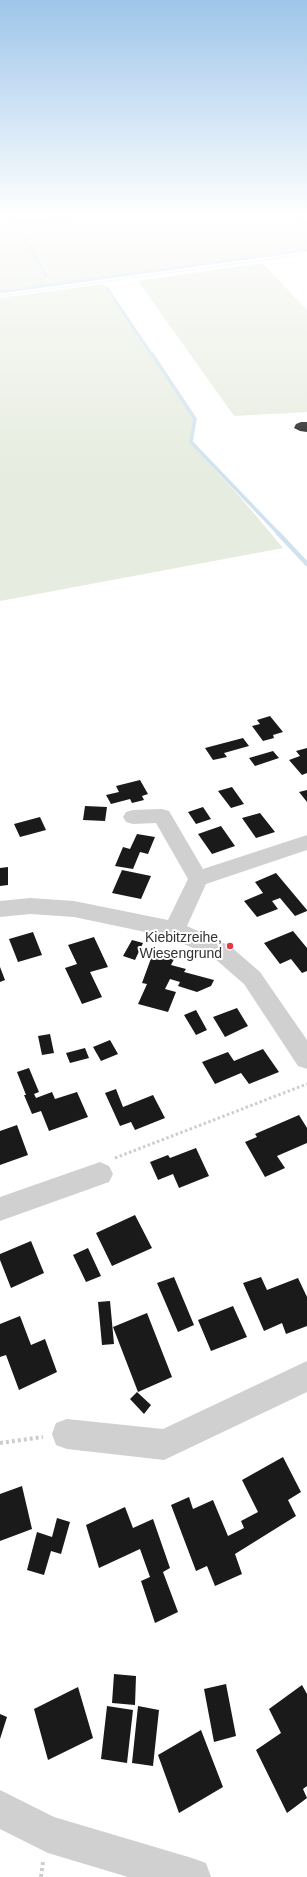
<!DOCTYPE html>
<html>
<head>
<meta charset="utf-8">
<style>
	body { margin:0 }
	canvas { display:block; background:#fff }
</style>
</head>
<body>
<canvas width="307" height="1877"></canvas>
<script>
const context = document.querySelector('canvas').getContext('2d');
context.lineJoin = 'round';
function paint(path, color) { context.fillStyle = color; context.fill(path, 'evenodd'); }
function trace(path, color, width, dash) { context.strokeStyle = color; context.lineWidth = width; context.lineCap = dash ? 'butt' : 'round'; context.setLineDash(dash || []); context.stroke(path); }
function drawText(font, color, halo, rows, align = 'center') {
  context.font = font + ' Helvetica,sans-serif'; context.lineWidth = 4; context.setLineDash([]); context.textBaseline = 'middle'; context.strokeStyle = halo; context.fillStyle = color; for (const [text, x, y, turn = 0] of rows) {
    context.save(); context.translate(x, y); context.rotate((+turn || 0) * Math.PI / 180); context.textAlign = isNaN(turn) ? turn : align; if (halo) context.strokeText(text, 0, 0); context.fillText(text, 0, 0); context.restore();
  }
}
const green = new Path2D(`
	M0,214H11L50,285L0,292Z
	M12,214H87L90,217L89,214H296L307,224V250L51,285Z
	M262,263L307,310V412L234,416L138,281Z
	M103,284L194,419L190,443L241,498L283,548L0,601V298Z`);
const streamFar2 = new Path2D(`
	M11,214L46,276
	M297,214L307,223
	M15,222L90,217L88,214
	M107,288L152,355
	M0,292L307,250`);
const streamFar1 = new Path2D(`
	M152,354L195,419L191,442L279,534`);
const stream = new Path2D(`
	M278,533L307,564`);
const building = new Path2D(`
	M301,422H307V432L300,431L294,428L296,424Z
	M270,716L283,732L273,735L274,738L263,741L252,726L260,724L257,720Z
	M243,738L249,746L224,753L227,757L213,760L205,748Z
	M307,748V773L302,775L289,760L300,756L296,751Z
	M273,751L279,758L255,766L249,758Z
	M140,780L148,794L142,796L144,800L132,803L130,799L111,804L106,795L119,792L116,786Z
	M232,787L244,804L231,808L218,791Z
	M307,790V802L299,792Z
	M85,806L107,807L105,821L83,820Z
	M203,807L211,819L196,824L188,812Z
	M260,813L275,832L256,838L242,818Z
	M40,817L46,830L20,837L14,824Z
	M221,826L235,846L212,854L198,834Z
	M137,834L155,837L148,854L140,852L133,869L115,866L123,847L130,849Z
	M8,867V885L0,886V868Z
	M122,870L151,876L141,899L112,893Z
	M276,873L307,910V911L295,916L280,898L272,901L278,909L257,917L244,901L263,893L255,882Z
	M293,931L307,948V971L302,973L291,959L280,964L264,943Z
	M33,932L42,955L18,962L9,939Z
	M94,937L108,967L90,972L102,997L82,1004L65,968L77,964L68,945Z
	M132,940L143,943L135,960L123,956Z
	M153,953L174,959L171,965L186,969L184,972L214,980L211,986L197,992L178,986L180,982L170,979L165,989L176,992L168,1012L138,1004L147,984L142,983Z
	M0,967L5,980L0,982Z
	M237,1008L248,1026L225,1037L213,1017Z
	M196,1010L207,1030L196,1035L184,1015Z
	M50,1034L54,1053L42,1055L38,1036Z
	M110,1040L118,1054L101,1061L93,1047Z
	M85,1048L89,1058L70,1063L66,1053Z
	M263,1049L279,1072L249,1084L241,1073L215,1084L202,1062L228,1052L234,1061Z
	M29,1068L39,1092L34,1094L36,1098L52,1092L55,1099L77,1092L88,1117L49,1131L41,1111L32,1114L24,1095H26L17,1072Z
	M116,1089L123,1107L153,1095L165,1118L135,1130L131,1122L120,1126L105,1093Z
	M299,1115L307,1128V1143L277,1156L285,1168L265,1177L245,1142L257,1137L255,1134Z
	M17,1125L28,1155L0,1165V1131Z
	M196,1148L209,1176L179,1188L173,1174L158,1180L150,1162L168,1155L170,1158Z
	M135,1215L152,1248L112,1266L96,1233Z
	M31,1241L44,1273L11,1288L0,1260V1254Z
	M88,1248L101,1276L86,1282L73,1255Z
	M174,1277L194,1325L178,1332L157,1283Z
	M261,1277L267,1290L298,1278L307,1297V1326L286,1334L282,1323L264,1331L243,1283Z
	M110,1301L114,1344L102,1345L98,1302Z
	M233,1306L247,1337L211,1351L198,1320Z
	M147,1313L172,1377L138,1392L113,1327Z
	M20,1316L31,1345L45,1339L57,1372L19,1390L6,1355L0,1357V1324Z
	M137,1392L151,1405L144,1414L130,1399Z
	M283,1457L301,1492L288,1500L296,1516L235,1554L242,1574L215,1586L207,1566L196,1571L171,1505L189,1497L193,1509L213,1500L228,1536L244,1528L241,1521L258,1512L242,1480Z
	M22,1486L32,1529L0,1541V1494Z
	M125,1507L133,1528L153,1519L170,1568L163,1572L178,1612L155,1623L141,1581L150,1577L140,1549L99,1568L86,1525Z
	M57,1518L70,1522L61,1554L51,1551L44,1575L27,1570L37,1532L52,1537Z
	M114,1674L136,1676L135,1705L112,1703Z
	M226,1684L236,1736L214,1742L204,1689Z
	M302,1685L307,1694V1786L303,1789L307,1798L287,1813L256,1750L281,1733L269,1709Z
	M78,1687L93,1738L48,1760L34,1709Z
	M107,1706L133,1710L127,1763L101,1759Z
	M138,1706L159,1710L153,1766L132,1763Z
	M0,1714L7,1717L0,1739Z
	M201,1730L223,1787L179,1813L158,1755Z`);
const pathFar2 = new Path2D(`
	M0,296L307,254`);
const pathFar1 = new Path2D(`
	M115,1158L307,1084`);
const path = new Path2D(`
	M0,1443L43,1437
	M41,1877L43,1862`);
const street = new Path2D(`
	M162,809L169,811L203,869L307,835V850L206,884L187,926L230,946L260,972L307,1040V1069L298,1066L244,984L214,958L169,937L74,917L30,914L0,917V901L30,898L74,901L168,920L188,879L156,823L133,824L126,822L123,817L126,812L133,810Z
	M100,1162L109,1166L113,1174L109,1182L0,1221V1197Z
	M307,1361V1392L164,1460L67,1449L56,1445L52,1434L56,1423L67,1419L163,1429Z
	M0,1790L54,1817L192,1858L206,1863L211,1877H128L48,1853L0,1829Z`);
const markers = [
	[230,946,4,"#e63946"]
];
const poiNames = [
	["Kiebitzreihe,",222,938],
	["Wiesengrund",222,954]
];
paint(green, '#e6ecdf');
trace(streamFar2, '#cfe2ee', 3);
trace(streamFar1, '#cfe2ee', 3.5);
trace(stream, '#cfe2ee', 4.5);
paint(building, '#1a1a1a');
trace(pathFar2, '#cdcdcd', 1, [1, 1]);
trace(pathFar1, '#cdcdcd', 3, [2.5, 2.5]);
trace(path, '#cdcdcd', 4, [3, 3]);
paint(street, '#d0d0d0');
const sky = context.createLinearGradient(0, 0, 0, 477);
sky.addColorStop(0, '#9ec6ea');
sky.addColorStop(0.45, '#fff');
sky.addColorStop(1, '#ffffff00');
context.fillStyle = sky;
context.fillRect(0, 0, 307, 477);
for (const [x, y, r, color] of markers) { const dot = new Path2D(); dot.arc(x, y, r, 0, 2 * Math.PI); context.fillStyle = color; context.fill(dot); trace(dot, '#fff', 1.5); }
drawText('14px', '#333', '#fff', poiNames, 'right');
</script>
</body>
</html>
